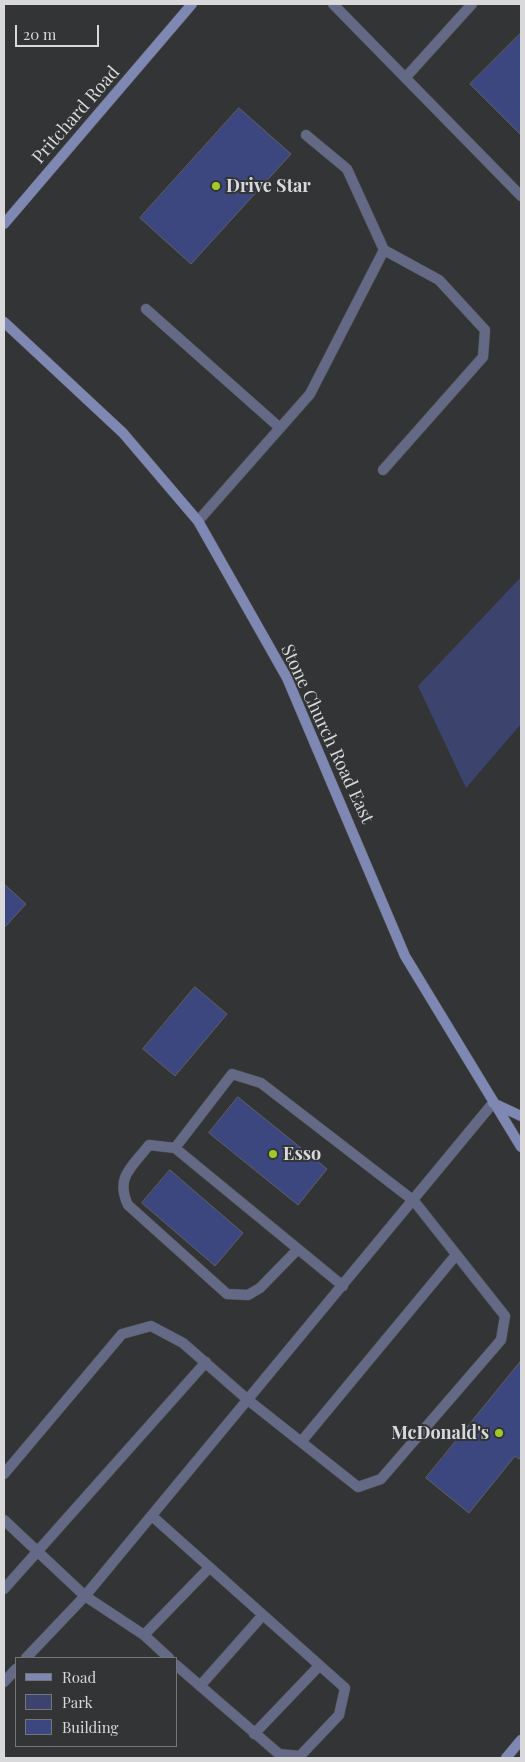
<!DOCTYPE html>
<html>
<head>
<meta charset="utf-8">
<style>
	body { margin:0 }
	#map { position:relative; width:525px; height:1762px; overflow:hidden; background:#333436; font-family:"Playfair Display",serif }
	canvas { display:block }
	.frame { position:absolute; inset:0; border:5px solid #d9d9db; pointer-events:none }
	.legend { position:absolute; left:15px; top:1657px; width:162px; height:90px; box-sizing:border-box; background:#333436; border:1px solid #757678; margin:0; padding:6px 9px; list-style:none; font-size:15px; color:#d9d9db }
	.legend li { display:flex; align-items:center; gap:10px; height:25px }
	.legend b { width:25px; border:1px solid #757678 }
	.scale { position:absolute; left:15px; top:25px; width:84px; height:22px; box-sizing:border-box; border:2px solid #d9d9db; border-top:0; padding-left:6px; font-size:15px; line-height:18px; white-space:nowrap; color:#d9d9db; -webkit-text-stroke:4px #333436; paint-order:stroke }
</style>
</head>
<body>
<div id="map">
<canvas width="525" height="1762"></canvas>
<div class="frame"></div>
<ul class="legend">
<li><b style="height:6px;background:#7e88b2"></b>Road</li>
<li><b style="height:14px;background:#3c446e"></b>Park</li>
<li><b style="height:14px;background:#3c467f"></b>Building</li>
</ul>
<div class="scale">20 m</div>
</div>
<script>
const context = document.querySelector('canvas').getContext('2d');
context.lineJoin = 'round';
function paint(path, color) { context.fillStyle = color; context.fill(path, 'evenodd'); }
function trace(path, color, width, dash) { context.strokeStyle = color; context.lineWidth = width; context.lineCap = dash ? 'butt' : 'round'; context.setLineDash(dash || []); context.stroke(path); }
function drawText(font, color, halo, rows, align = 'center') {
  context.font = font + ' "Playfair Display",serif'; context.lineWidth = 4; context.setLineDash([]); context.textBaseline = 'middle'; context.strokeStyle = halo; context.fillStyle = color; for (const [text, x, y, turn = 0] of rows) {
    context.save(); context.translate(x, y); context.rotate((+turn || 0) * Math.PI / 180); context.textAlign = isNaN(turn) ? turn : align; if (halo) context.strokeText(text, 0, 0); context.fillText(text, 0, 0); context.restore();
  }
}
const green = new Path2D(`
	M521,577V724L466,788L418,686Z`);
const building = new Path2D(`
	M521,33V135L470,84Z
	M239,108L291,154L191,264L140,218Z
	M4,884L26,904L4,928Z
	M195,987L227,1014L175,1076L143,1049Z
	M238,1097L327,1169L298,1205L209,1133Z
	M170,1170L243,1233L215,1266L142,1203Z
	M521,1361V1457L519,1459L515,1456L469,1513L426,1478Z`);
const lane = new Path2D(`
	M333,4L521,196
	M406,77L472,4
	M146,309L280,428
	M383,470L483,357L485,330L439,280L384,250
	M198,521L310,394L384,250L347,169L306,135
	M175,1148L149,1145C132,1167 115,1177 128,1205L227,1294L248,1295L260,1288L298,1249
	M301,1442L456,1255
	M4,1474L122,1334L151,1326L183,1343L248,1400L358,1487L381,1479L501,1340L505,1316L414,1201L261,1083L232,1074L175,1148L343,1286
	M152,1516L345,1688L339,1715L300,1756L279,1754L176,1665
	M4,1520L85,1596L144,1635L169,1658
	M4,1589L206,1362
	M144,1635L209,1568
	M26,1658L85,1596L493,1103
	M4,1682L16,1669
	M200,1686L262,1616
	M254,1734L319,1666`);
const secondary = new Path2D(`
	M4,224L192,4
	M4,322L123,433L198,521L287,678L405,956L521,1147
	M493,1103L521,1116
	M506,1758L521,1740`);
const markers = [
	[216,186,5,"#a0c92c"],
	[273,1154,5,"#a0c92c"],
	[499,1433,5,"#a0c92c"]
];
const streetNames = [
	["Pritchard Road",76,115,-49],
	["Stone Church Road East",327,734,65]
];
const poiNames = [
	["Drive Star",226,186],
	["Esso",283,1154],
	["McDonald's",489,1433,"right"]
];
paint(green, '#3c446e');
paint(building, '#3c467f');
trace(building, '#606163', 1);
trace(lane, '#515254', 11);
trace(secondary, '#515254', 11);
trace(lane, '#646a85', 10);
trace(secondary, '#7e88b2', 10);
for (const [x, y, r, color] of markers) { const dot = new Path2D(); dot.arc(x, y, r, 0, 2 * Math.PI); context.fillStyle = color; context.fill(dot); trace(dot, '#333436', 2); }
drawText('18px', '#d9d9db', '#333436', streetNames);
drawText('bold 18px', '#d9d9db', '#333436', poiNames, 'left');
</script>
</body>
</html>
